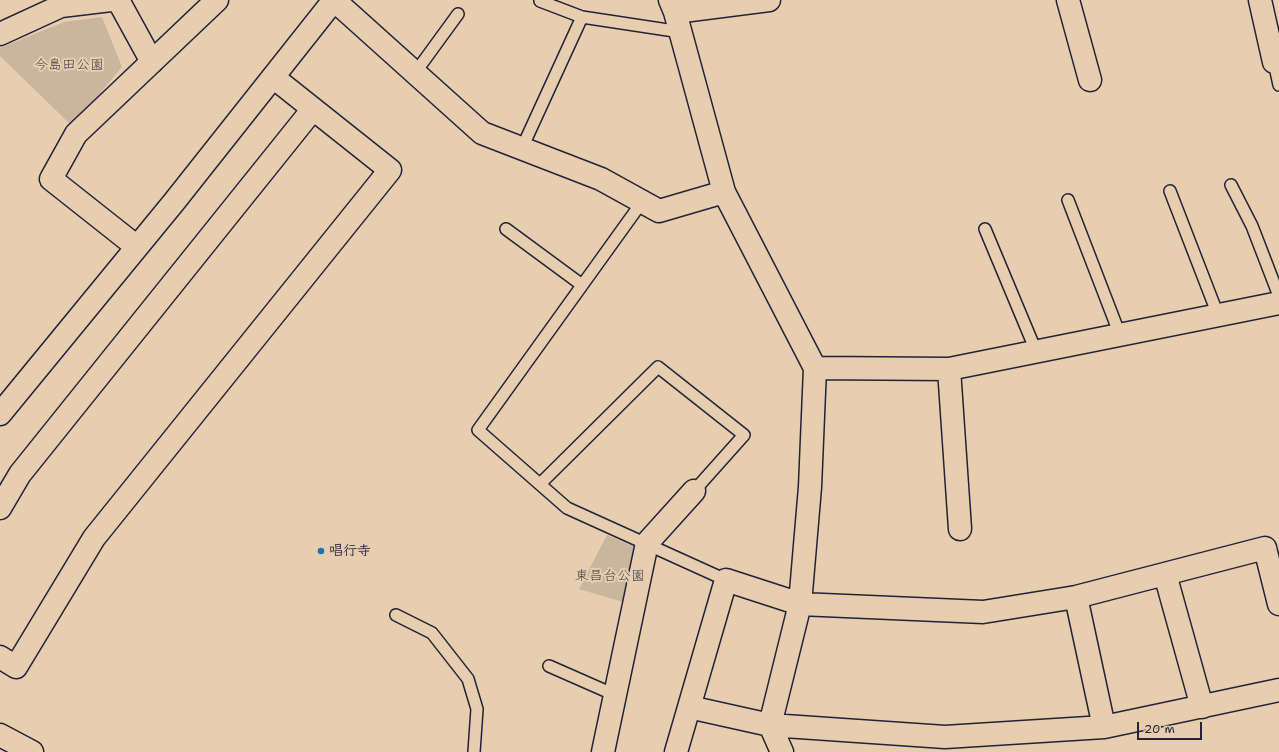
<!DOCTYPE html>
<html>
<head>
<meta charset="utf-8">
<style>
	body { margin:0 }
	#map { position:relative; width:1279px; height:752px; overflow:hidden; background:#e7ceaf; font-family:"Shantell Sans",sans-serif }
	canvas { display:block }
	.scale { position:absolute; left:1137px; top:722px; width:65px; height:18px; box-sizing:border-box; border:2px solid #22223b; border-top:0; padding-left:5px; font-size:12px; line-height:14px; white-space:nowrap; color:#22223b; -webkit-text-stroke:3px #e7ceaf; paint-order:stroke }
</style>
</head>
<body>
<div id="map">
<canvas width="1279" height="752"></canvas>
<div class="scale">20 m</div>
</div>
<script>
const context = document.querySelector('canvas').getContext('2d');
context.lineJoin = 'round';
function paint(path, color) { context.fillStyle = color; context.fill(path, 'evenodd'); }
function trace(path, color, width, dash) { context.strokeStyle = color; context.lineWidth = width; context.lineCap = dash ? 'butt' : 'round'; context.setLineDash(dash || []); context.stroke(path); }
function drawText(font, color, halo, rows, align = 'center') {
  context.font = font + ' "Shantell Sans","Klee One",sans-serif'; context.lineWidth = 4; context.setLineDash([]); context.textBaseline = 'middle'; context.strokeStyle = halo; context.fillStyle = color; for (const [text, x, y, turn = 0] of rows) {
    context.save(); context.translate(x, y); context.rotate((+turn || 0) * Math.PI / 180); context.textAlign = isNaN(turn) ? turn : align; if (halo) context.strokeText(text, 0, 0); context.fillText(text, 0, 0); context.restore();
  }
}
const green = new Path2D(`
	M102,17L122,67L72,126L0,56V48L64,22Z
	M607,535L637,548L626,603L579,589Z`);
const lane = new Path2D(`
	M540,1L582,17
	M1274,62L1279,85
	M415,73L458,14
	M522,148L582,17L681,32
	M1231,185L1252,226L1279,296
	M1170,191L1218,315
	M1068,200L1120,335
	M642,202L478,430L567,508L726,580
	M506,229L582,285
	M985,229L1036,351
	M540,484L658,367L744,435L694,491
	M396,615L432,633L468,679L477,709L474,752
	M549,666L615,695`);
const street = new Path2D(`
	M118,0L152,62
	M334,0L482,133L601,179L659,211L724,192
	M670,0L675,12L724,192L815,368L810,487L800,604L770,725L782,752
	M1068,0L1090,80
	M1260,0L1274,62
	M675,12L769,0
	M0,34L61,6L111,0
	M137,247L51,179L76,134L217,0
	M815,368L949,369L1279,303
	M949,369L960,529
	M0,414L174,202L334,0
	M0,508L20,474L313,109
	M1165,574L1202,707
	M1076,597L1104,727
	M0,657L16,667L94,538L390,170L273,77
	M689,707L770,725L945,737L1104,727L1279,690
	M603,752L647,543L694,491
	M676,752L726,580L800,604L983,612L1076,597L1265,548L1279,604`);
const primary = new Path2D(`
	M0,735L32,752`);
const markers = [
	[321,551,4,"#1f6fb2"]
];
const parkNames = [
	["今島田公園",69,65],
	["東昌台公園",610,576]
];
const poiNames = [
	["唱行寺",329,551]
];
paint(green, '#cab59e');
trace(lane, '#22223b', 14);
trace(street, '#22223b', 25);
trace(primary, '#22223b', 25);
trace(lane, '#e7ceaf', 11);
trace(street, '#e7ceaf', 22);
trace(primary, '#e7ceaf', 22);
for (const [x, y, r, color] of markers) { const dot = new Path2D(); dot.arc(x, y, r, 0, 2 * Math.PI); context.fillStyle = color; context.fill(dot); trace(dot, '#e7ceaf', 1.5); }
drawText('14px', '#443f4f', '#e7ceaf', parkNames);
drawText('bold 14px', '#22223b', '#e7ceaf', poiNames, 'left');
</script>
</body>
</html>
